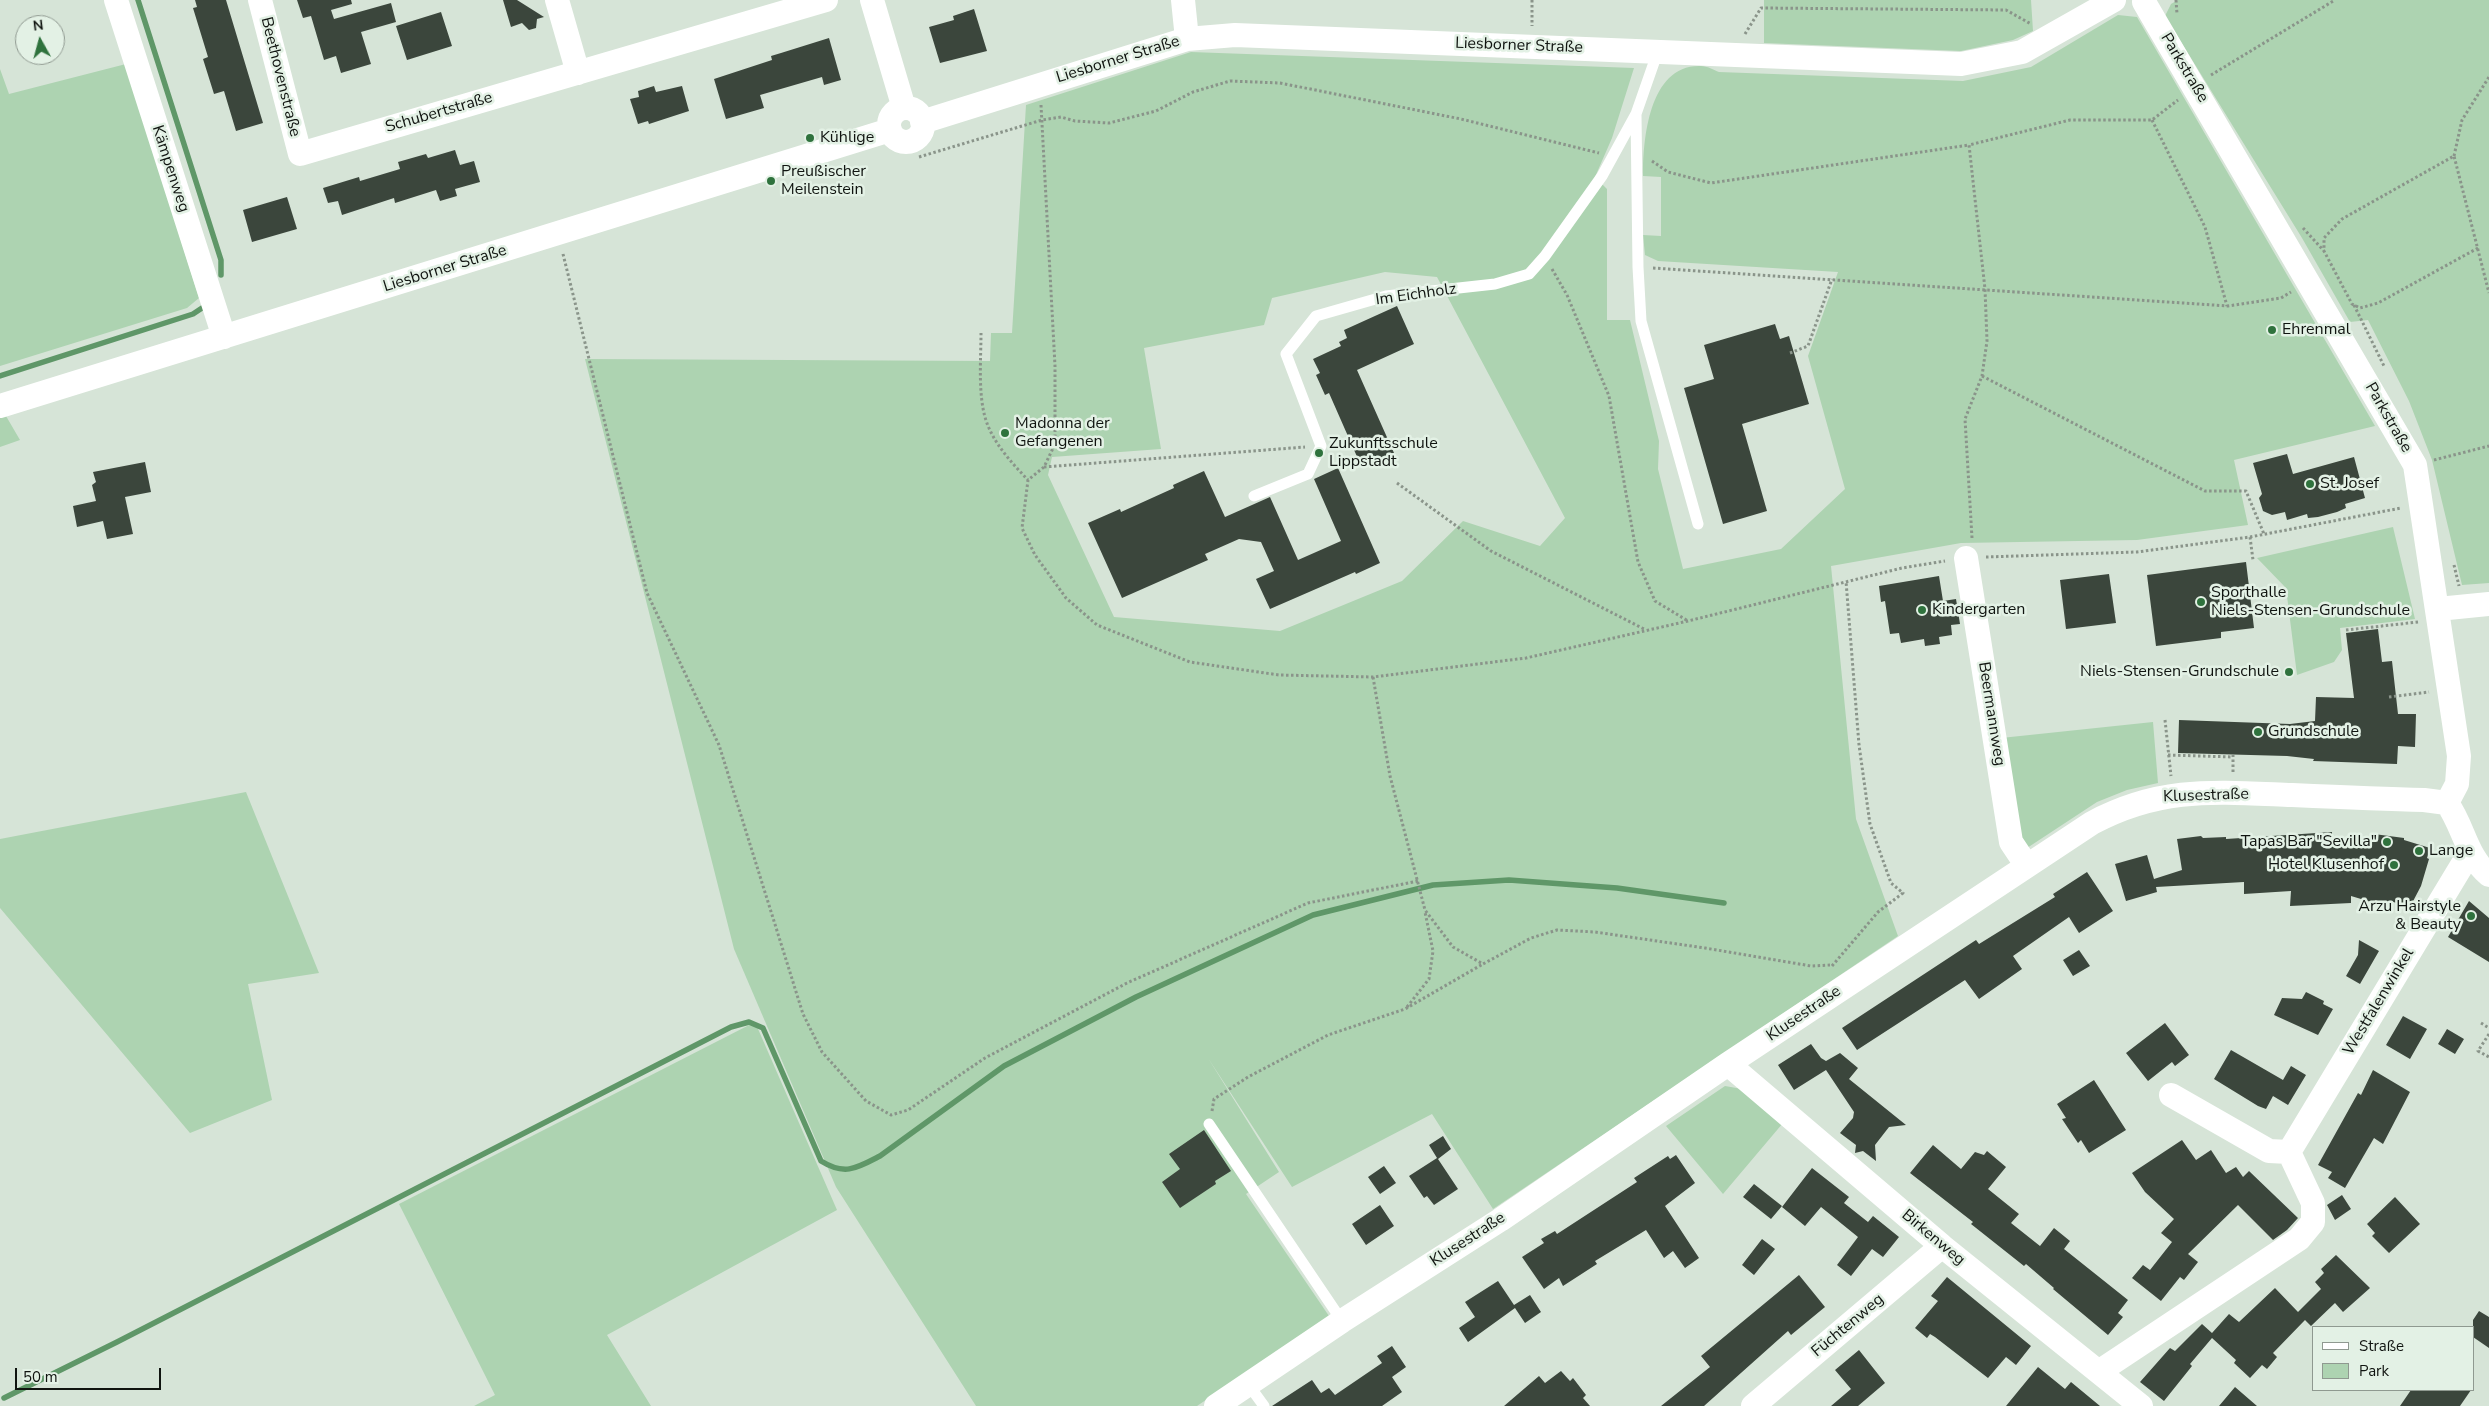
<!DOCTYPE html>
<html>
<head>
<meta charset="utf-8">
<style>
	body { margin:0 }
	#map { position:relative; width:2489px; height:1406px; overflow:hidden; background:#d6e4d7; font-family:"Nunito Sans",sans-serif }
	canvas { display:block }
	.legend { position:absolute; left:2312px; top:1326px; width:162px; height:65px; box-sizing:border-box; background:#e3f1e5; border:1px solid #8f9990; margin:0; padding:6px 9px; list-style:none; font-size:15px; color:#101410 }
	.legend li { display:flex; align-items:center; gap:10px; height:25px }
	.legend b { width:25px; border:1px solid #8f9990 }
	.north { position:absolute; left:15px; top:15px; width:50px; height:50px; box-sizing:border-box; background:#e3f1e5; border:1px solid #8f9990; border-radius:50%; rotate:353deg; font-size:14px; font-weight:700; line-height:20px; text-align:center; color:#101410 }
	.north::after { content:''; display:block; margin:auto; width:18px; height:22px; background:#2f723d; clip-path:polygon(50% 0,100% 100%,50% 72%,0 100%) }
	.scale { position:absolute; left:15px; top:1368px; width:146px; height:22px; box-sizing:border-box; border:2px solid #101410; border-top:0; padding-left:6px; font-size:15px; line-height:18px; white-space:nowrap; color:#101410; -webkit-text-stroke:4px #e3f1e5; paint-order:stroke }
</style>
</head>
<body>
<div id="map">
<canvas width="2489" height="1406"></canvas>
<ul class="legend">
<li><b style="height:6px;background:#fff"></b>Straße</li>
<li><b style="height:14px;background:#add3b1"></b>Park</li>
</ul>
<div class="north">N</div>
<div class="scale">50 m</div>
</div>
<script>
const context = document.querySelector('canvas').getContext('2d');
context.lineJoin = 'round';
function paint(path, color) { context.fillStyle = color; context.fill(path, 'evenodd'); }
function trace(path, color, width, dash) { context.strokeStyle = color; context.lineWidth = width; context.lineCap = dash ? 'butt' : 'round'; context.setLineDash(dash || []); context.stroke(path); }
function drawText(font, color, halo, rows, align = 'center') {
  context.font = font + ' "Nunito Sans",sans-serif'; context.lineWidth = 5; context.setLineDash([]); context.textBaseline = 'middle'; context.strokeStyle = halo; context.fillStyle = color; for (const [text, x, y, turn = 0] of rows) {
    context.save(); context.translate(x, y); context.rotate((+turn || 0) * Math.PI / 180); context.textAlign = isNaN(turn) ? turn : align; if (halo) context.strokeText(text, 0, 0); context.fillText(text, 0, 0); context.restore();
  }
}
const green = new Path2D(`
	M1764,0H2031L2033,31L2013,40L1961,51L1764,43Z
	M2178,0H2489V583L2462,585L2432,460L2409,401L2368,320L2350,322L2302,238L2165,16L2171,4Z
	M2118,15L2137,17L2375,426L2234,460L2248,525L2137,540L1961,543L1831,566L1856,819L1898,936L1493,1209L1432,1114L1292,1187L1208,1058L1279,1172L1246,1194L1329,1316L1197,1406H976L836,1187L734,949L585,359L990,361L991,333H1012L1026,105L1191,52L1634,68L1612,138L1595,177L1607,189V320H1630L1659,441L1658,469L1683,569L1781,549L1845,489L1808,356L1838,272L1658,261L1645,255L1643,235L1661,236V177L1643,176C1643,139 1649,64 1701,66C1707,66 1714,70 1719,72L1963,81L2031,67ZM1385,272L1437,277L1565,518L1540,546L1463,521L1402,581L1280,631L1114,617L1048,475L1052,457L1161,449L1144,348L1264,325L1272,298Z
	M126,64L199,298L187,308L0,366V69L9,94Z
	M6,416L20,440L0,447V418Z
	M2393,527L2415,619L2340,628L2342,650L2334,662L2297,675L2286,588L2257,558Z
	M2153,722L2158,783L2127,790L2097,802L2024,850L2001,738Z
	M246,792L319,973L248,984L272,1100L190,1133L0,908V839Z
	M755,1022L837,1210L607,1335L651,1406H474L495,1395L399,1204Z
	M1725,1086L1742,1089L1783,1123L1723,1194L1666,1126Z`);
const stream = new Path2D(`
	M138,0L221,260V275
	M0,376L193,314L202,308
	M4,1398L117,1342L731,1027L749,1022L763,1028L821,1161C845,1176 857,1168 880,1156L1004,1066L1136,997L1313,915L1433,885L1509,880L1617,888L1724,903`);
const building = new Path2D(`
	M195,0H226L263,123L236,131L224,91L214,94L203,59L208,57L193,8L197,7Z
	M297,0H351L352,4L331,10L334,19L391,3L396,22L361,32L371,64L341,73L336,56L324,60L311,16L303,18Z
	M503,0H517L544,17L537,19L536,28L529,30L522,23L511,27Z
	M974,9L987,51L940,63L929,27L954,20L953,16Z
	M441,12L452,46L407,60L396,26Z
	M829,38L841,80L824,85L822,77L760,95L764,108L726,119L714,79L772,60L771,56L781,53Z
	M654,86L656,92L682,86L689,111L649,124L648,121L638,124L630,99L639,97L638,91Z
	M455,150L460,165L474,161L480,182L455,189L457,196L440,201L436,190L395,203L394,198L342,215L338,201L328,203L323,188L359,177L360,181L400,169L398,162L426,154L428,158Z
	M287,197L297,229L252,242L243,210Z
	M1397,306L1414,344L1357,370L1394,453L1362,468L1329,393L1325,395L1316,375L1320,373L1313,359L1341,346L1339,342L1347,338L1344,330Z
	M1775,324L1780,339L1789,336L1809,404L1742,424L1767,511L1723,524L1684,388L1714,379L1704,345Z
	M2287,454L2293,474L2354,457L2365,498L2345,504L2346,508L2337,512L2318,517L2308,518L2307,514L2287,520L2285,512L2272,515L2263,511L2259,498L2262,494L2253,463Z
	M145,462L151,492L125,497L133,534L107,539L103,521L77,527L73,506L96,501L92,485L96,482L93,472Z
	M1338,468L1380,563L1356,574L1355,572L1270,609L1256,579L1274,571L1261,542L1239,539L1205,554L1208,560L1122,598L1088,523L1120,509L1121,512L1174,488L1173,485L1204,471L1225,517L1270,497L1298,560L1341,541L1314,479Z
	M2246,562L2254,628L2221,632V638L2156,646L2147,575Z
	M2109,574L2116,623L2066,629L2060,580Z
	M1939,576L1943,601L1956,599L1960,624L1951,625L1952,635L1939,637L1940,644L1925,646L1924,639L1901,643L1899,633L1890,634L1885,601L1881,602L1879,586Z
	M2378,629L2382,662L2392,661L2398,714H2416L2415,747L2398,746L2397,764L2313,761L2314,759L2287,756L2178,753L2179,720L2290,724L2315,721L2316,697L2354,698L2346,633Z
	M2332,832V844L2372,841L2374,834L2404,838V840L2430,848L2427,858L2429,859L2421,886L2410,907L2390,901L2388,907L2351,896V903L2290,906L2291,891L2244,894V882L2156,887L2157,892L2126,901L2115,864L2147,855L2154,879L2182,870L2177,839L2201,836L2203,838L2226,837V839Z
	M2087,872L2113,911L2079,933L2069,917L2013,956L2022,969L1979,999L1965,980L1857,1050L1842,1028L1976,940L1979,944L2055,897L2053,894Z
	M2469,901L2489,918V962L2448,937Z
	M2359,940L2379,951L2360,984L2346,976L2358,955Z
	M2079,950L2090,966L2073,976L2063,960Z
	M2306,992L2324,1001L2323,1004L2333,1009L2318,1035L2274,1015L2282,998L2302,999Z
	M2403,1016L2427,1029L2410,1059L2386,1045Z
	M2165,1023L2189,1055L2175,1066L2172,1062L2148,1081L2126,1053Z
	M2447,1029L2464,1039L2455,1054L2438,1044Z
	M1811,1044L1821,1058L1826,1061L1840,1053L1858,1068L1849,1079L1906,1125L1889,1127L1875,1145L1876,1161L1863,1151L1855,1153L1856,1145L1840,1133L1853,1118L1854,1112L1826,1070L1794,1090L1778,1065Z
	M2231,1050L2283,1080L2291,1066L2306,1075L2288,1105L2273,1096L2266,1109L2258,1106L2214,1079Z
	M2373,1070L2410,1092L2383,1144L2374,1138L2345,1188L2328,1178L2332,1172L2318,1165L2358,1093L2361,1095Z
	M2094,1080L2126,1130L2089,1153L2081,1140L2078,1143L2062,1119L2066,1118L2057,1104Z
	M1204,1130L1231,1171L1215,1181L1216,1184L1180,1208L1162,1182L1180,1169L1169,1154Z
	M1443,1136L1451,1149L1438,1159L1458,1189L1434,1205L1427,1196L1424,1198L1409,1176L1437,1158L1429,1145Z
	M2182,1140L2196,1160L2211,1150L2226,1173L2236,1167L2243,1177L2249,1171L2298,1218L2287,1230L2273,1240L2238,1205L2188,1254L2198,1262L2184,1280L2180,1277L2161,1301L2132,1278L2143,1265L2150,1270L2172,1242L2161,1233L2174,1219L2145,1192L2132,1173Z
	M1933,1145L1961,1169L1975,1152L1984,1155L1987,1151L2006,1167L1988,1189L2019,1214L2011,1223L2040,1246L2054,1228L2070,1241L2064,1249L2128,1300L2118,1313L2123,1317L2108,1335L2053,1289L2054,1288L2026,1264L2024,1266L1971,1224L1973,1222L1910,1173Z
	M1676,1155L1695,1183L1665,1206L1699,1258L1685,1268L1673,1251L1664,1258L1646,1230L1595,1261L1597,1264L1563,1286L1559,1278L1544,1289L1522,1257L1544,1243L1541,1239L1555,1231L1557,1234L1637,1182L1634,1178L1668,1156L1670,1159Z
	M1384,1166L1396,1183L1380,1194L1368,1177Z
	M1812,1168L1849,1197L1844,1203L1868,1222L1873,1216L1899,1237L1883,1257L1872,1249L1851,1276L1837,1265L1858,1237L1821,1207L1805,1226L1782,1207Z
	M1754,1184L1782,1206L1771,1219L1743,1197Z
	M2342,1195L2351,1209L2335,1220L2327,1205Z
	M2395,1197L2420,1224L2389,1253L2372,1236L2375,1233L2367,1224Z
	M1380,1205L1394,1226L1366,1245L1352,1224Z
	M1762,1239L1775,1249L1754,1275L1742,1265Z
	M2336,1255L2370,1288L2343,1312L2335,1303L2311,1326L2305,1320L2273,1353L2277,1357L2267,1369L2262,1365L2250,1378L2234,1363L2236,1360L2212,1338L2190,1364L2192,1366L2164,1401L2140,1382L2170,1348L2175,1351L2202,1324L2212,1333L2229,1314L2239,1322L2275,1288L2298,1312L2321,1289L2315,1282L2324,1273L2321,1269Z
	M1799,1275L1825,1307L1791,1335L1788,1331L1704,1406H1661L1710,1367L1701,1356Z
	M1947,1277L2031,1346L2016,1365L2006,1357L1988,1378L1935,1337L1930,1334L1927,1338L1915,1328L1938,1301L1931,1296Z
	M1498,1281L1514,1305L1530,1295L1541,1312L1525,1323L1515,1308L1468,1342L1459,1328L1475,1317L1465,1302Z
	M2479,1311L2489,1317V1348L2473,1337V1320Z
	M1392,1346L1406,1367L1392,1377L1402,1392L1382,1406H1272L1312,1380L1321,1393L1329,1388L1335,1395L1382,1363L1377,1356Z
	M1859,1350L1885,1383L1858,1406H1831L1851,1389L1835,1370Z
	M2038,1367L2065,1389L2071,1382L2100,1406H2006Z
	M1561,1371L1570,1381L1573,1378L1586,1395L1583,1398L1590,1406H1504L1539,1376L1545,1383Z
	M2235,1387L2257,1406H2219Z
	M2411,1390H2471L2460,1406H2400Z`);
const path = new Path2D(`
	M1532,0V26
	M2176,0L2177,14
	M1745,34L1761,8L2006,10L2031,24
	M2211,75L2335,0
	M1041,105L1055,366V444L1044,467L1028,480L1022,528L1035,555L1066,598L1097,625L1190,662L1279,675L1373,677L1526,658L1688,621L1902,568L1945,561
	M2152,120L2205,227L2227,306
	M2454,156L2462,120L2489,77
	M919,157L1042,120L1061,117L1075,121L1109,123L1156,111L1193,92L1230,81L1280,83L1461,119L1599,153
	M1652,161L1668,172L1711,183L1969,145
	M2303,228L2324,251
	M2478,248L2378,303L2360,308L2352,304L2324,251V238L2342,219L2454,156L2489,293
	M563,254L647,593L719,745L803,1014L822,1052L866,1101L891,1115L908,1110L985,1058L1127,983L1308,903L1418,881
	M1653,268L2228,306L2281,298L2291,292
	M1552,269L1567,295L1609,396L1638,562L1655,601L1688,621
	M2354,305L2384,366
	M981,333C981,358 978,392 985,417C992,442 1011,462 1028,480
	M1790,353L1808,346L1832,279
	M1982,376L2205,491H2246L2264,534
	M2434,460L2489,446
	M1044,467L1305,447
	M1397,483L1491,551L1646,630
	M2250,537L2253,560
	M1972,538L1965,419L1982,376L1987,341L1985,289L1969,145L2070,120H2152L2178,100
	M1986,557L2137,552L2250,537L2401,508
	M2454,565L2459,586
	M2346,630L2418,622
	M1373,677L1390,776L1425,910L1453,947L1483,964L1531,938L1557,930L1595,932L1705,948L1811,966L1830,965
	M2389,697L2429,692
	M2165,720L2171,776
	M2168,755L2233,757
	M2233,772V755
	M1832,966L1878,912L1903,893L1891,883L1870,824L1859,745L1846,581
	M1407,1007L1429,979L1433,951L1425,912
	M2481,1023L2489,1028
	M2489,1034L2478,1051L2489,1057
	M1212,1111L1214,1099L1248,1077L1328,1035L1405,1009L1483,964`);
const lane = new Path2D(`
	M1636,115L1638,267L1641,321L1698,524
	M1254,496L1308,474L1321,446L1286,354L1316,316L1386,296L1495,284L1529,274L1545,256L1602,176L1636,114L1658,51
	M1209,1124L1342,1321
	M1248,1384L1264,1406`);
const street = new Path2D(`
	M116,0L224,337
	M260,0L300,154L826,0
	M557,0L578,73
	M872,0L904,108
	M1183,0L1187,39
	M2144,2L2415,465L2459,756L2457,784L2447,803
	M889 125a17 17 0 1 1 34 0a17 17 0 1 1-34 0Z
	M922,122L1187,39L1235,35L1961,64L2022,52L2114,0
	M0,406L890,130
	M1966,558L2011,842L2027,866
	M2438,609L2489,604
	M2447,803C2464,827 2466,856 2489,875
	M1728,1064L1942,1246L2141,1406
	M2171,1095L2269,1151L2289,1152
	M2100,1371L2299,1239L2313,1222V1203L2289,1152L2470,852
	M1216,1406L1342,1321L1500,1220L1728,1064L2092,823C2161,786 2216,792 2292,795C2336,797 2380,799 2424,800L2447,803
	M1753,1406L1942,1246`);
const markers = [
	[810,138,5,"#2f723d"],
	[771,181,5,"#2f723d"],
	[2272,330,5,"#2f723d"],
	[1005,433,5,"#2f723d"],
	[1319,453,5,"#2f723d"],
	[2310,484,5,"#2f723d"],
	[2201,602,5,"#2f723d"],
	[1922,610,5,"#2f723d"],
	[2289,672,5,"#2f723d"],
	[2258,732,5,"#2f723d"],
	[2387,842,5,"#2f723d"],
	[2419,851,5,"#2f723d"],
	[2394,865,5,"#2f723d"],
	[2471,916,5,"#2f723d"]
];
const streetNames = [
	["Liesborner Straße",1519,46,2],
	["Liesborner Straße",1118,60,-17],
	["Parkstraße",2184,68,59],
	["Beethovenstraße",280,77,76],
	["Schubertstraße",439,113,-16],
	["Kämpenweg",170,169,72],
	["Liesborner Straße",445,269,-17],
	["Im Eichholz",1416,295,-8],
	["Parkstraße",2388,418,60],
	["Beermannweg",1991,714,81],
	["Klusestraße",2206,796,-2],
	["Westfalenwinkel",2379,1002,-59],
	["Klusestraße",1804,1014,-34],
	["Birkenweg",1933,1238,40],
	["Klusestraße",1468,1240,-33],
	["Füchtenweg",1848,1326,-40]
];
const poiNames = [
	["Kühlige",820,138],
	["Preußischer",781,172],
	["Meilenstein",781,190],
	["Ehrenmal",2282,330],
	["Madonna der",1015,424],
	["Gefangenen",1015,442],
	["Zukunftsschule",1329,444],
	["Lippstadt",1329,462],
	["St. Josef",2320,484],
	["Sporthalle",2211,593],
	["Niels-Stensen-Grundschule",2211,611],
	["Kindergarten",1932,610],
	["Niels-Stensen-Grundschule",2279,672,"right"],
	["Grundschule",2268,732],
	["Tapas Bar \"Sevilla\"",2377,842,"right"],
	["Lange",2429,851],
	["Hotel Klusenhof",2384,865,"right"],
	["Arzu Hairstyle",2461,907,"right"],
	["& Beauty",2461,925,"right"]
];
paint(green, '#add3b1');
trace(stream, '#5f9768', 5.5);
paint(building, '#3b463c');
trace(path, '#8a948a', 3, [2.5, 2.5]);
trace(lane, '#fff', 11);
trace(street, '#fff', 24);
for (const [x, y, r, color] of markers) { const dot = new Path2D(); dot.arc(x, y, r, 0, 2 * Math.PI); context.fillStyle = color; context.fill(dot); trace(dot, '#e3f1e5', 2); }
drawText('16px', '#101410', '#e3f1e5', streetNames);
drawText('16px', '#101410', '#e3f1e5', poiNames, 'left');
</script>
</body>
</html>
